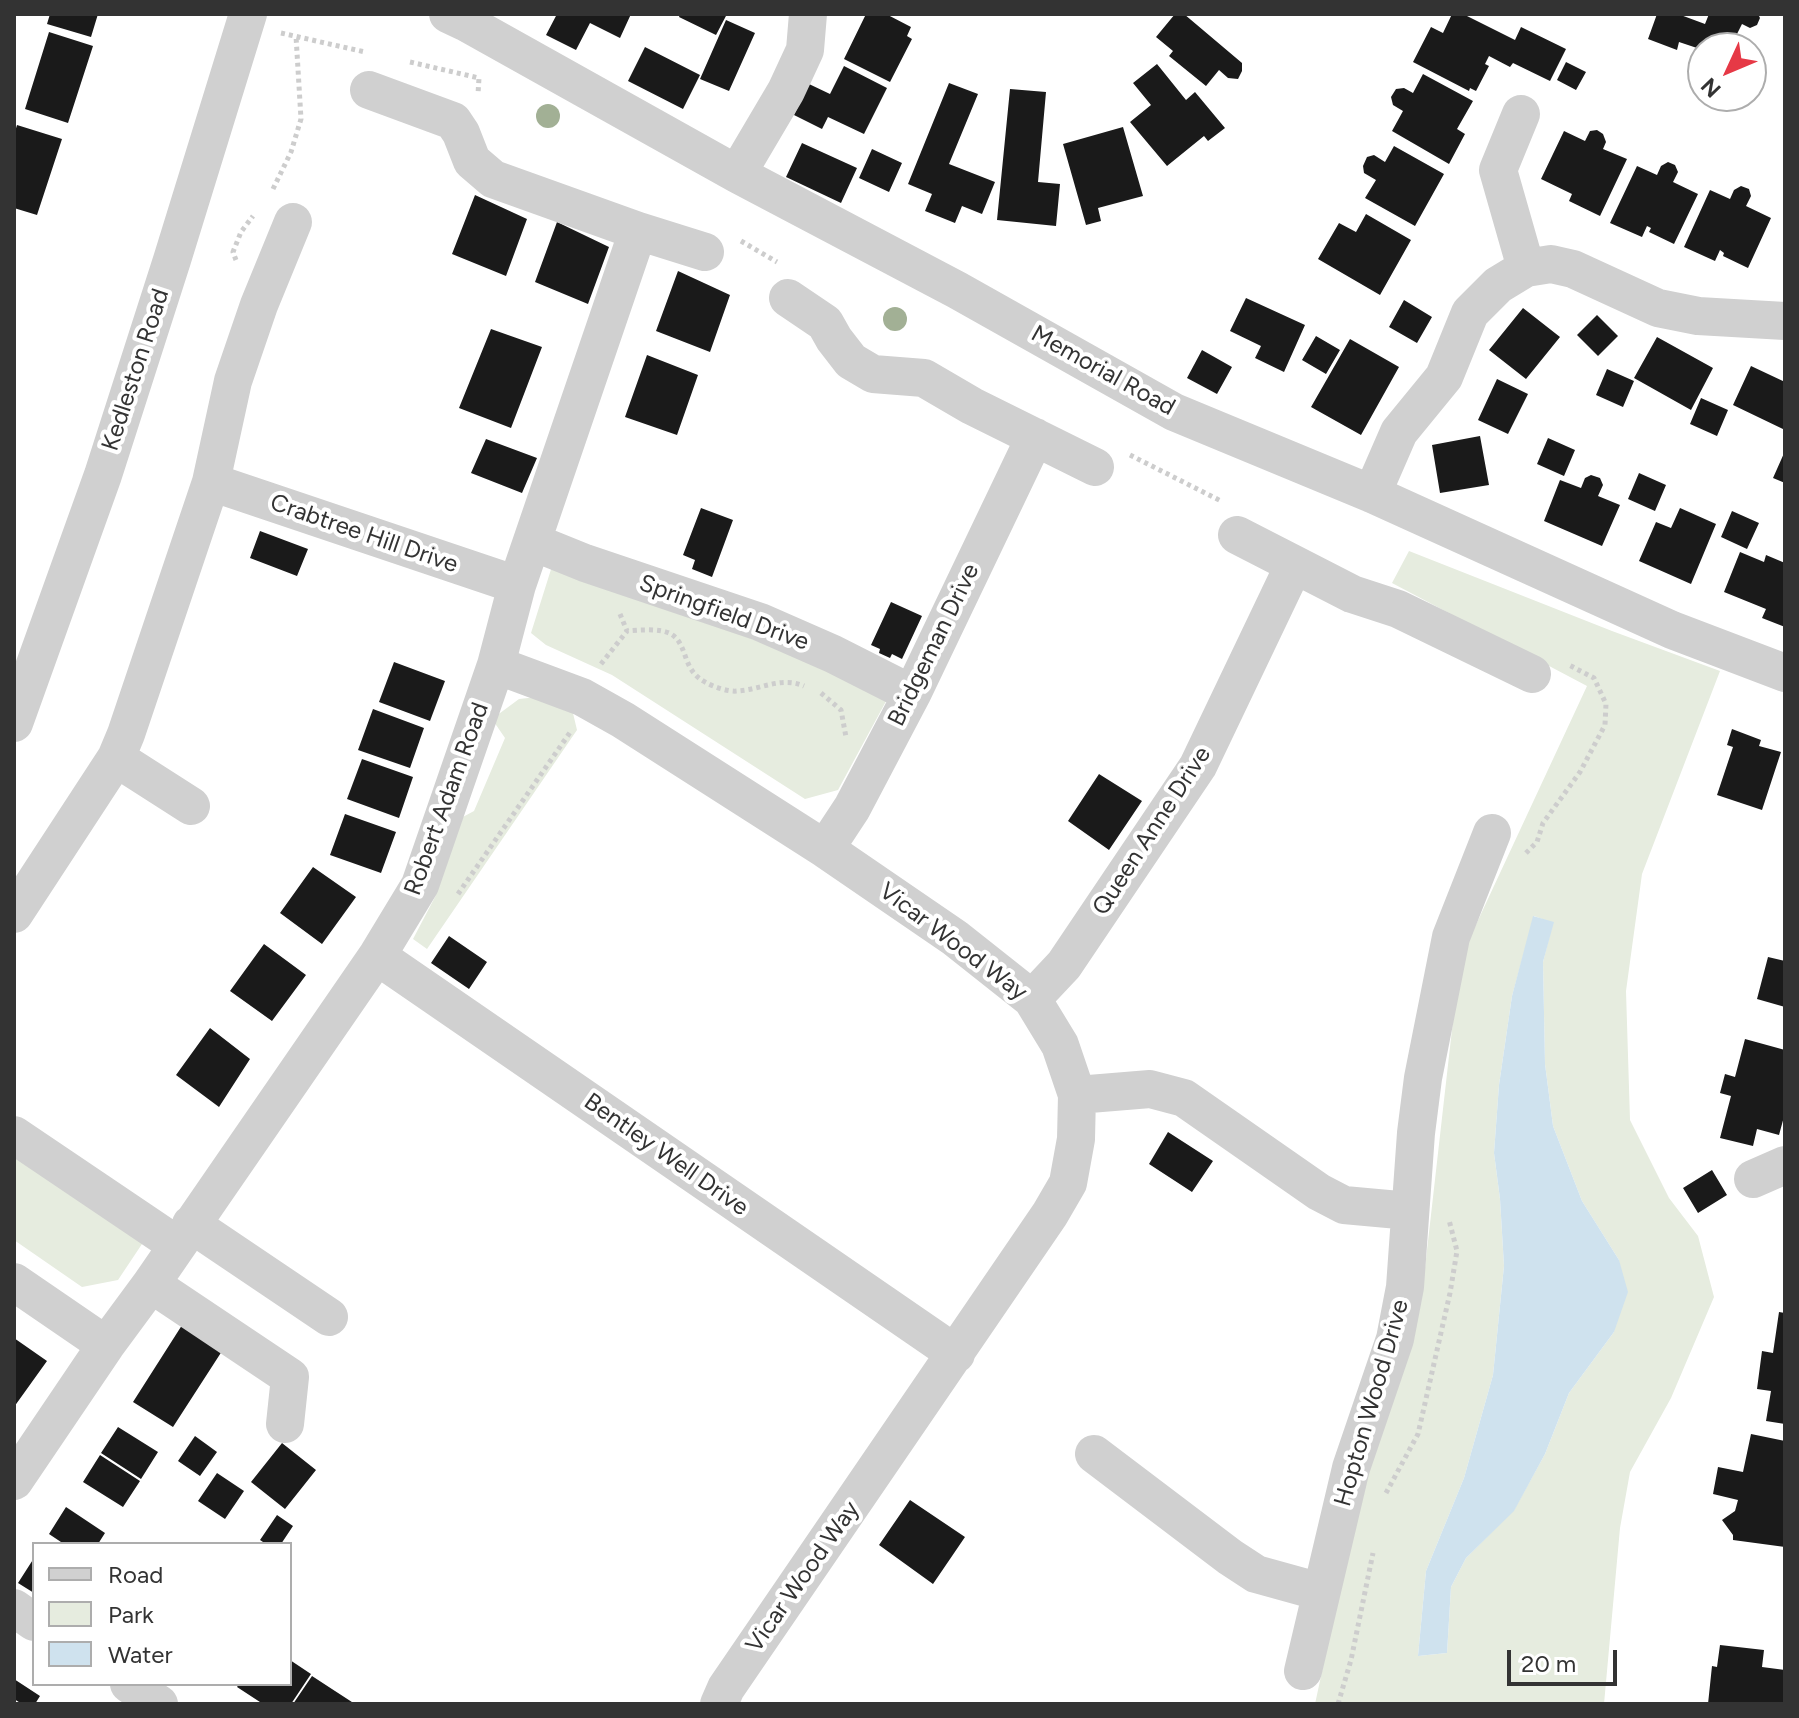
<!DOCTYPE html>
<html>
<head>
<meta charset="utf-8">
<style>
	body { margin:0 }
	#map { position:relative; width:1799px; height:1718px; overflow:hidden; background:#fff; font-family:Figtree,sans-serif }
	canvas { display:block }
	.frame { position:absolute; inset:0; border:16px solid #333; pointer-events:none }
	.legend { position:absolute; left:32px; top:1542px; width:260px; height:144px; box-sizing:border-box; background:#fff; border:2px solid #adadad; margin:0; padding:10px 14px; list-style:none; font-size:24px; color:#333 }
	.legend li { display:flex; align-items:center; gap:16px; height:40px }
	.legend b { width:40px; border:2px solid #adadad }
	.north { position:absolute; left:1687px; top:32px; width:80px; height:80px; box-sizing:border-box; background:#fff; border:2px solid #adadad; border-radius:50%; rotate:226deg; font-size:22px; font-weight:700; line-height:32px; text-align:center; color:#333 }
	.north::after { content:''; display:block; margin:auto; width:28px; height:36px; background:#e63946; clip-path:polygon(50% 0,100% 100%,50% 72%,0 100%) }
	.scale { position:absolute; left:1507px; top:1650px; width:110px; height:36px; box-sizing:border-box; border:4px solid #333; border-top:0; padding-left:10px; font-size:24px; line-height:28px; white-space:nowrap; color:#333; -webkit-text-stroke:6px #fff; paint-order:stroke }
</style>
</head>
<body>
<div id="map">
<canvas width="1799" height="1718"></canvas>
<div class="frame"></div>
<ul class="legend">
<li><b style="height:10px;background:#d0d0d0"></b>Road</li>
<li><b style="height:22px;background:#e6ecdf"></b>Park</li>
<li><b style="height:22px;background:#cfe2ee"></b>Water</li>
</ul>
<div class="north">N</div>
<div class="scale">20 m</div>
</div>
<script>
const context = document.querySelector('canvas').getContext('2d');
context.lineJoin = 'round';
function paint(path, color) { context.fillStyle = color; context.fill(path, 'evenodd'); }
function trace(path, color, width, dash) { context.strokeStyle = color; context.lineWidth = width; context.lineCap = dash ? 'butt' : 'round'; context.setLineDash(dash || []); context.stroke(path); }
function drawText(font, color, halo, rows, align = 'center') {
  context.font = font + ' Figtree,sans-serif'; context.lineWidth = 8; context.setLineDash([]); context.textBaseline = 'middle'; context.strokeStyle = halo; context.fillStyle = color; for (const [text, x, y, turn = 0] of rows) {
    context.save(); context.translate(x, y); context.rotate((+turn || 0) * Math.PI / 180); context.textAlign = isNaN(turn) ? turn : align; if (halo) context.strokeText(text, 0, 0); context.fillText(text, 0, 0); context.restore();
  }
}
const green = new Path2D(`
	M1409,551L1612,631L1720,671L1642,874L1626,991L1630,1120L1669,1198L1698,1236L1714,1297L1671,1398L1630,1472L1620,1528L1604,1704H1315L1364,1477L1421,1303L1460,959L1587,686L1392,583ZM1534,916L1553,923L1543,962L1545,1064L1553,1126L1582,1201L1619,1260L1614,1332L1569,1393L1545,1454L1514,1510L1466,1558L1451,1587L1447,1653L1418,1656L1426,1571L1464,1478L1493,1375L1504,1266L1500,1199L1494,1153L1499,1085L1512,996Z
	M553,563L891,692L838,790L805,799L612,675L546,645L531,633Z
	M537,697L572,709L577,730L427,949L413,939L435,897L461,818L474,811L505,738L492,719L519,699Z
	M14,1155L144,1241L118,1280L82,1287L14,1240Z`);
const water = new Path2D(`
	M1533,916L1554,922L1543,962L1545,1064L1553,1126L1582,1201L1619,1260L1628,1292L1614,1332L1569,1393L1545,1454L1514,1511L1466,1558L1451,1587L1447,1653L1418,1656L1426,1571L1464,1478L1493,1375L1504,1266L1500,1199L1494,1153L1499,1085L1512,996Z`);
const building = new Path2D(`
	M50,14H98L91,37L47,24Z
	M557,14H631L620,38L590,23L576,50L546,35Z
	M680,14H727L716,35L679,17Z
	M866,14H886L911,27L907,36L912,39L890,82L844,59Z
	M1175,14H1184L1242,63V71L1238,79L1228,78L1219,70L1206,86L1169,56L1173,51L1156,37Z
	M1452,14H1463L1515,40L1521,27L1566,49L1550,81L1513,63L1510,67L1489,56L1485,64L1489,66L1476,91L1470,88L1469,91L1413,62L1431,27L1443,33Z
	M1657,14H1678L1705,24L1709,14H1758L1760,18L1757,25L1750,28L1742,24L1730,48H1703V50L1679,42L1677,50L1648,39Z
	M726,20L755,33L729,91L700,79Z
	M49,32L93,46L68,123L25,109Z
	M645,47L700,75L683,109L628,81Z
	M1566,62L1586,72L1576,90L1557,80Z
	M1157,64L1186,100L1195,92L1225,128L1208,141L1204,136L1167,166L1130,122L1151,105L1133,83Z
	M844,66L887,88L864,134L828,117L822,129L794,115L809,84L830,94Z
	M1423,74L1473,101L1457,129L1465,134L1449,164L1392,131L1403,111L1393,105L1391,97L1396,89L1404,88L1413,93Z
	M949,83L978,94L949,164L995,182L982,214L962,206L955,223L925,211L932,194L908,184Z
	M1010,89L1046,92L1038,182L1060,184L1056,226L997,220Z
	M17,125L62,139L37,215L14,208V135Z
	M1123,127L1143,196L1098,208L1101,221L1086,225L1063,144Z
	M1597,130L1603,134L1606,142L1603,149L1627,159L1600,216L1569,201L1572,194L1541,179L1564,131L1585,141L1590,131Z
	M802,143L857,168L841,203L786,177Z
	M1394,146L1444,174L1415,226L1365,198L1376,180L1364,173L1363,166L1367,157L1374,155L1385,162Z
	M872,149L902,163L889,192L859,178Z
	M1668,162L1675,165L1678,172L1673,182L1698,194L1674,244L1649,232L1651,228L1647,226L1642,237L1610,223L1637,166L1657,175L1661,166Z
	M1741,186L1749,189L1751,196L1746,206L1771,218L1748,268L1723,256L1724,253L1720,250L1715,261L1684,247L1710,190L1730,199L1734,190Z
	M475,195L527,219L506,276L452,254Z
	M1366,214L1411,240L1380,295L1318,259L1339,223L1356,232Z
	M557,222L609,247L588,304L535,282Z
	M678,271L730,295L710,352L656,331Z
	M1246,298L1305,325L1284,372L1255,358L1261,346L1230,331Z
	M1404,300L1432,317L1417,343L1389,327Z
	M1523,308L1560,337L1526,379L1489,350Z
	M1597,315L1618,336L1598,356L1577,335Z
	M491,329L542,347L511,428L459,408Z
	M1316,336L1340,350L1326,374L1302,360Z
	M1657,337L1713,368L1691,410L1634,378Z
	M1350,339L1399,367L1361,435L1311,407Z
	M1202,350L1232,367L1217,394L1187,378Z
	M647,355L698,375L677,435L625,417Z
	M1751,366L1785,382V430L1733,405Z
	M1607,369L1634,381L1623,407L1596,395Z
	M1497,379L1528,394L1508,434L1478,420Z
	M1701,398L1728,410L1717,436L1690,424Z
	M1480,436L1489,485L1440,493L1432,445Z
	M1548,438L1575,450L1564,476L1537,464Z
	M486,439L537,458L522,493L471,473Z
	M1785,451V483L1773,478Z
	M1639,473L1666,485L1655,511L1628,499Z
	M1591,475L1600,478L1603,485L1598,496L1620,505L1602,546L1544,521L1560,480L1581,488L1585,478Z
	M701,508L733,520L712,577L692,569L695,560L683,555Z
	M1680,508L1716,524L1691,584L1639,561L1656,522L1671,528Z
	M1732,511L1759,523L1747,549L1721,537Z
	M260,531L308,549L297,576L250,558Z
	M1740,552L1764,562L1766,555L1785,563V627L1762,618L1766,609L1724,592Z
	M891,602L922,616L902,659L892,654L890,658L879,653L880,649L871,645Z
	M394,662L445,681L430,721L379,702Z
	M373,709L424,728L410,768L358,750Z
	M1732,729L1761,740L1759,746L1781,752L1762,810L1717,795L1733,747L1727,745Z
	M362,759L413,777L399,818L347,799Z
	M1099,774L1142,801L1109,850L1068,821Z
	M345,814L396,832L381,873L330,855Z
	M313,867L356,897L322,944L280,913Z
	M449,936L487,962L469,989L431,963Z
	M264,944L306,975L272,1021L230,991Z
	M1768,957L1785,961V1007L1757,999Z
	M210,1028L250,1059L219,1107L176,1075Z
	M1745,1039L1785,1050V1113L1779,1135L1757,1129L1753,1146L1720,1138L1731,1096L1720,1093L1725,1074L1735,1077Z
	M1168,1132L1213,1161L1192,1192L1149,1164Z
	M1712,1170L1727,1195L1698,1213L1683,1188Z
	M1779,1312L1785,1313V1424L1766,1421L1771,1391L1757,1389L1762,1351L1773,1353Z
	M184,1322L224,1348L173,1427L133,1402Z
	M14,1338L47,1361L14,1407Z
	M118,1427L158,1452L141,1479L101,1453Z
	M1751,1434L1785,1441V1547L1733,1540V1535L1722,1520L1735,1511L1738,1500L1713,1494L1718,1467L1743,1472Z
	M195,1436L217,1452L200,1476L178,1461Z
	M282,1443L316,1470L285,1509L251,1482Z
	M100,1455L140,1481L123,1507L83,1482Z
	M217,1473L244,1491L225,1519L198,1501Z
	M910,1500L965,1537L933,1584L879,1545Z
	M66,1507L105,1533L98,1544H64L49,1534Z
	M277,1515L293,1526L281,1544H266L260,1540Z
	M34,1558V1593L18,1583Z
	M1720,1645L1764,1650L1762,1667L1785,1670V1704H1708L1712,1666L1717,1667Z
	M290,1660L311,1674L291,1704H263L237,1687L239,1684H290Z
	M312,1676L335,1691L355,1704H293Z
	M14,1679L40,1696L35,1704H22L14,1699Z`);
const path = new Path2D(`
	M281,33L365,52
	M410,62L479,78L478,94
	M273,189L291,152L301,119L296,36
	M741,241L777,262
	M236,260L233,252L241,232L253,216
	M1130,455L1221,501
	M620,614L627,631
	M601,664L627,631C639,630 660,628 671,634C689,645 681,671 707,683C714,687 729,692 737,691C760,690 781,676 804,686
	M821,693L841,710L846,737
	M1526,853L1537,842L1543,823L1580,772L1605,725L1606,704L1594,678L1569,665
	M458,894L571,731
	M1386,1493L1418,1434L1450,1293L1457,1251L1449,1220
	M1338,1704L1351,1660L1373,1553`);
const minor = new Path2D(`
	M448,14L465,22L737,174L957,290L1174,412L1372,494L1672,630L1785,673
	M369,90L453,121L461,133L472,161L493,179L638,231L705,252
	M1521,114L1498,170L1526,268
	M737,174L786,91L805,50L808,14
	M788,298L825,323L834,339L851,361L873,374L924,378L972,406L1095,467
	M211,482L517,585
	M1372,494L1399,432L1444,377L1470,313L1498,285L1526,268L1551,264L1573,269L1658,308L1698,316L1785,321
	M1237,535L1352,594L1398,609L1532,674
	M533,542L585,563L760,622L833,654L912,694
	M496,665L582,697L623,720L825,849L955,938L1032,999L1060,1045L1077,1095L1076,1139L1068,1183L1050,1214L726,1688L719,1704
	M14,723L103,475L172,260L248,14
	M116,758L191,806
	M825,849L852,808L912,694L1035,437
	M14,914L116,758L126,734L211,482L233,381L259,305L293,222
	M377,956L956,1354
	M1032,999L1064,965L1198,766L1294,565
	M1077,1095L1150,1089L1184,1098L1319,1192L1344,1205L1410,1211
	M14,1135L177,1245
	M1753,1179L1785,1165
	M191,1224L329,1317
	M14,1282L106,1345
	M151,1284L290,1377L285,1424
	M1094,1454L1230,1557L1256,1574L1321,1592
	M14,1481L106,1345L151,1284L377,956L420,885L496,665L517,585L638,231
	M14,1608L34,1622
	M1303,1671L1351,1468L1395,1339L1405,1287L1416,1133L1423,1078L1451,937L1492,833
	M129,1684L159,1704`);
const trees = [
	[548,116],
	[895,319]
];
const streetNames = [
	["Kedleston Road",136,370,-72],
	["Memorial Road",1103,371,29],
	["Crabtree Hill Drive",364,534,19],
	["Springfield Drive",724,613,20],
	["Bridgeman Drive",934,645,-64],
	["Robert Adam Road",447,799,-70],
	["Queen Anne Drive",1152,831,-57],
	["Vicar Wood Way",953,942,37],
	["Bentley Well Drive",666,1155,35],
	["Hopton Wood Drive",1372,1403,-74],
	["Vicar Wood Way",803,1577,-55]
];
paint(green, '#e6ecdf');
paint(water, '#cfe2ee');
paint(building, '#1a1a1a');
trace(path, '#cdcdcd', 5, [4, 4]);
trace(minor, '#d0d0d0', 38);
context.fillStyle = '#a2b095';
for (const [x, y] of trees) { context.beginPath(); context.arc(x, y, 12, 0, 2 * Math.PI); context.fill(); }
drawText('24px', '#333', '#fff', streetNames);
</script>
</body>
</html>
